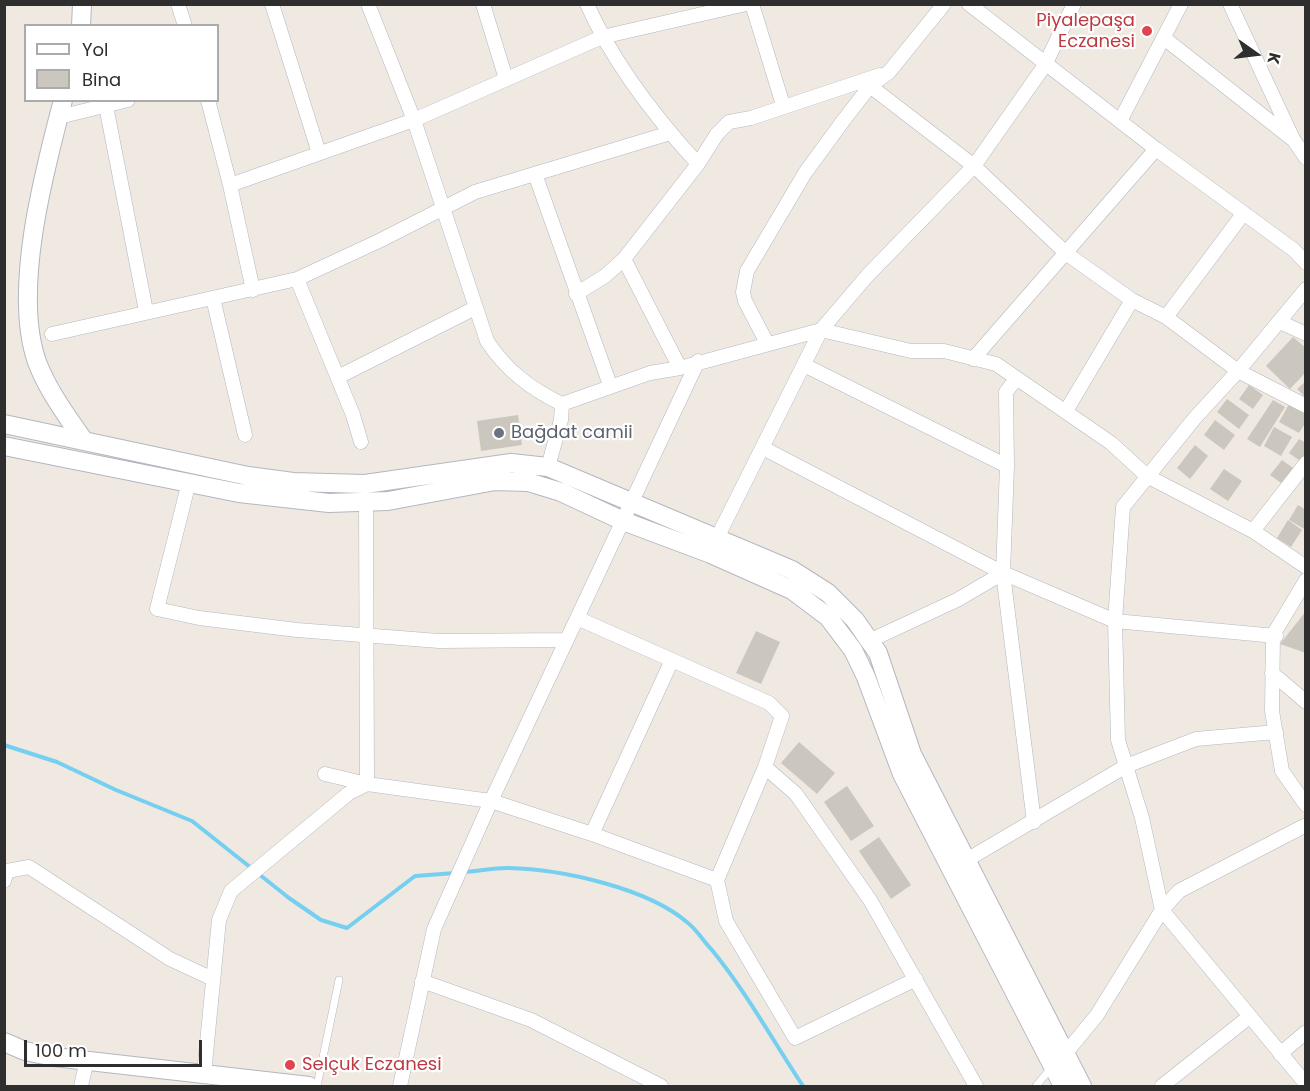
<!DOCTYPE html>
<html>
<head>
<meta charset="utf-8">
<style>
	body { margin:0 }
	#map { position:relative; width:1310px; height:1091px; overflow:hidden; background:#efe9e1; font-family:Poppins,sans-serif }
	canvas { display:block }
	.frame { position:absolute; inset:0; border:6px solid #2e2e2e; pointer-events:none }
	.legend { position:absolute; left:24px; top:24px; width:195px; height:78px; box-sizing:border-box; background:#fff; border:2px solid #ababab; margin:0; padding:8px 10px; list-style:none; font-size:18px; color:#2e2e2e }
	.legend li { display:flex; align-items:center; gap:12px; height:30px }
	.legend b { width:30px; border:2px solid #ababab }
	.north { position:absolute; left:1226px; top:24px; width:60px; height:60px; -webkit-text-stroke:4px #fff; paint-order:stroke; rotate:104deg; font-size:16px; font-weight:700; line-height:24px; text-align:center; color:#2e2e2e }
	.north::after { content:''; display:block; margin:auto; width:21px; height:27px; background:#2e2e2e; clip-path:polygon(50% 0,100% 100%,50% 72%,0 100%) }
	.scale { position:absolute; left:24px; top:1040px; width:178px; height:27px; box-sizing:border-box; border:3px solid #2e2e2e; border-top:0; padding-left:8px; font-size:18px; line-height:21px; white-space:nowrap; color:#2e2e2e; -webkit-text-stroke:4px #fff; paint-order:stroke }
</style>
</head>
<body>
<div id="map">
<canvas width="1310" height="1091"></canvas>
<div class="frame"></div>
<ul class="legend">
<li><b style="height:8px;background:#fff"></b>Yol</li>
<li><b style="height:16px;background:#cbc7bf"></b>Bina</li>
</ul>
<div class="north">K</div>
<div class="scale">100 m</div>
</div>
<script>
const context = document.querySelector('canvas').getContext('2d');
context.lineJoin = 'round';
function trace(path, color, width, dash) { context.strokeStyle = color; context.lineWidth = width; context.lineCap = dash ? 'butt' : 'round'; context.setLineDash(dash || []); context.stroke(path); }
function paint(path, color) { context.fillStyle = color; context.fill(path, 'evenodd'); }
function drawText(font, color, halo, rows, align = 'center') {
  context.font = font + ' Poppins,sans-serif'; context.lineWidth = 4.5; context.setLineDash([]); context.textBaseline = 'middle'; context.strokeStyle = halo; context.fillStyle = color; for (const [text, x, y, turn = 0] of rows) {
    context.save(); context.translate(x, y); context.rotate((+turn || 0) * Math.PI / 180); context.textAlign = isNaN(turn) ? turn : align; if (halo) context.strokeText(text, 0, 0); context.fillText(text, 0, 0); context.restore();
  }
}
const stream = new Path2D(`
	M4,745L57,762L116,790L192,821L289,898L321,920L347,928L415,876L455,873
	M463,872C478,871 493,868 508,868C561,869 648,888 688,923C697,930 704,942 712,950C747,993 773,1041 803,1086`);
const building = new Path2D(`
	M1293,337L1306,348V372L1290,389L1266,366Z
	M1306,381V398L1297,389Z
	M1249,385L1263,395L1253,409L1239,399Z
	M1227,399L1249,415L1239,429L1217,412Z
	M1273,400L1285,407L1260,447L1247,439Z
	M1289,404L1306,413V422L1299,433L1279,422Z
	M518,415L522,445L481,451L477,421Z
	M1215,420L1235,435L1224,450L1204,435Z
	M1274,427L1292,437L1281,456L1264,446Z
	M1299,439L1306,443L1303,463L1289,453Z
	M1195,445L1208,456L1190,479L1177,468Z
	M1282,460L1296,470L1284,485L1270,475Z
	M1224,469L1242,481L1228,501L1210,489Z
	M1298,505L1306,510V530L1289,520Z
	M1288,520L1302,530L1291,547L1277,538Z
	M1306,611V653L1280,644Z
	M756,631L780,642L761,684L736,673Z
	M799,742L835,773L817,794L781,763Z
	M847,786L874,826L851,841L824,802Z
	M879,837L911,885L891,899L859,851Z`);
const lane = new Path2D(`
	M317,1086L339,980
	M1036,1086L1051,1068`);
const street = new Path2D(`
	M178,4L185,26
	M272,4L319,153
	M368,4L414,120L487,341C506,370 530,389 562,404
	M483,4L506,79
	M587,4C613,63 655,117 698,164
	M752,4L783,105
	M969,4L1156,149L1294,250L1306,263
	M1230,4L1293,139L1306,158
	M1164,38L1291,138
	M870,86L974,166L1067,254L1132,300L1166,317L1238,371L1306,406
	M208,100L230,185L253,290
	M106,106L146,311
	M59,117L128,100
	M1120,121L1181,4
	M535,174L610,385
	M230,185L414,120L602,37L746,4
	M624,259L680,368
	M297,279L353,415L361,442
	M1306,289L1238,371L1194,419L1123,507L1115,621L1118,740L1142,818L1162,910L1306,1084
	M576,294L605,276L624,259L698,164L717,134L729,122L751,118L880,75
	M213,298L245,435
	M1166,317L1243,214
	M1280,322L1306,334
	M52,334L297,279L381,240L475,192L670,133
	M767,343L745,301L743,292L747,271L805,173L843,121L870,86L889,72L944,4
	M973,359L1156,149
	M804,365L1007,466
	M338,377L475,308
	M1016,379L1006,392L1007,466L1003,573L1034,822
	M1066,411L1132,300
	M763,448L1003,573
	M548,467L561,420L562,404L650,373L680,368L821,330L911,351H944L996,364L1111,443L1147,476L1253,531L1306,567
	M189,482L157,609L199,618L297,630L439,641L566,640
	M366,502L367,784L491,801L592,834L717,880L765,767L782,716L769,703L577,618
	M1253,531L1306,463
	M717,538L821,330L867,276L974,166L1045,65L1074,4
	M1306,580L1273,635L1272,711L1282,771L1306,805
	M871,640L957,600L1003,573L1115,621L1276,636
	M1272,673L1306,702
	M765,767L796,794L870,900L976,1086
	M325,774L367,784
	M592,834L672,660
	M965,861L1126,766L1196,739L1276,732
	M717,880L726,921L795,1038L916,979
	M4,881L7,871L29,867L170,959L213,979
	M422,981L531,1020L661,1086
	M1065,1054L1097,1015L1162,910L1179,891L1306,825
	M1280,1054L1306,1032
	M204,1074L219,920L231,891L349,793L367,784
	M81,1086L87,1060
	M400,1086L434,929L491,801L698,361
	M1162,1086L1249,1017`);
const secondary = new Path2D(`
	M81,26L82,4
	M63,100C44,172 12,291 37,362C48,391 67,416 84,441
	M4,424L248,476L293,482L365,484L511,463L548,467L792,570L828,593L855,620L878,653L912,754L1082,1086
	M4,446L239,493L329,503L388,501L495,481L528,482L561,492L623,521L711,554L792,590L828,617L853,650L866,677L902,774L1063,1086
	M4,1042L25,1051L54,1057L309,1086`);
const markers = [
	[1147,31,6,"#e0444e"],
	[499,433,6,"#6b7280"],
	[290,1065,6,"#e0444e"]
];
const healthNames = [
	["Piyalepaşa",1135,21],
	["Eczanesi",1135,42],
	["Selçuk Eczanesi",302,1065,"left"]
];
const worshipNames = [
	["Bağdat camii",511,433]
];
trace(stream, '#75cff0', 4);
paint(building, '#cbc7bf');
trace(lane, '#b4b7c1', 8);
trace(street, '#b4b7c1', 15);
trace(secondary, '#b4b7c1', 20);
trace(lane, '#fff', 7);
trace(street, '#fff', 14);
trace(secondary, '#fff', 18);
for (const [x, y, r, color] of markers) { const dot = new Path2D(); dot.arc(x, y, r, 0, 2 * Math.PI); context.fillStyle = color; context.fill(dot); trace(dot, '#fff', 2); }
drawText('18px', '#be3a42', '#fff', healthNames, 'right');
drawText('18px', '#5b616d', '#fff', worshipNames, 'left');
</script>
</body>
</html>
